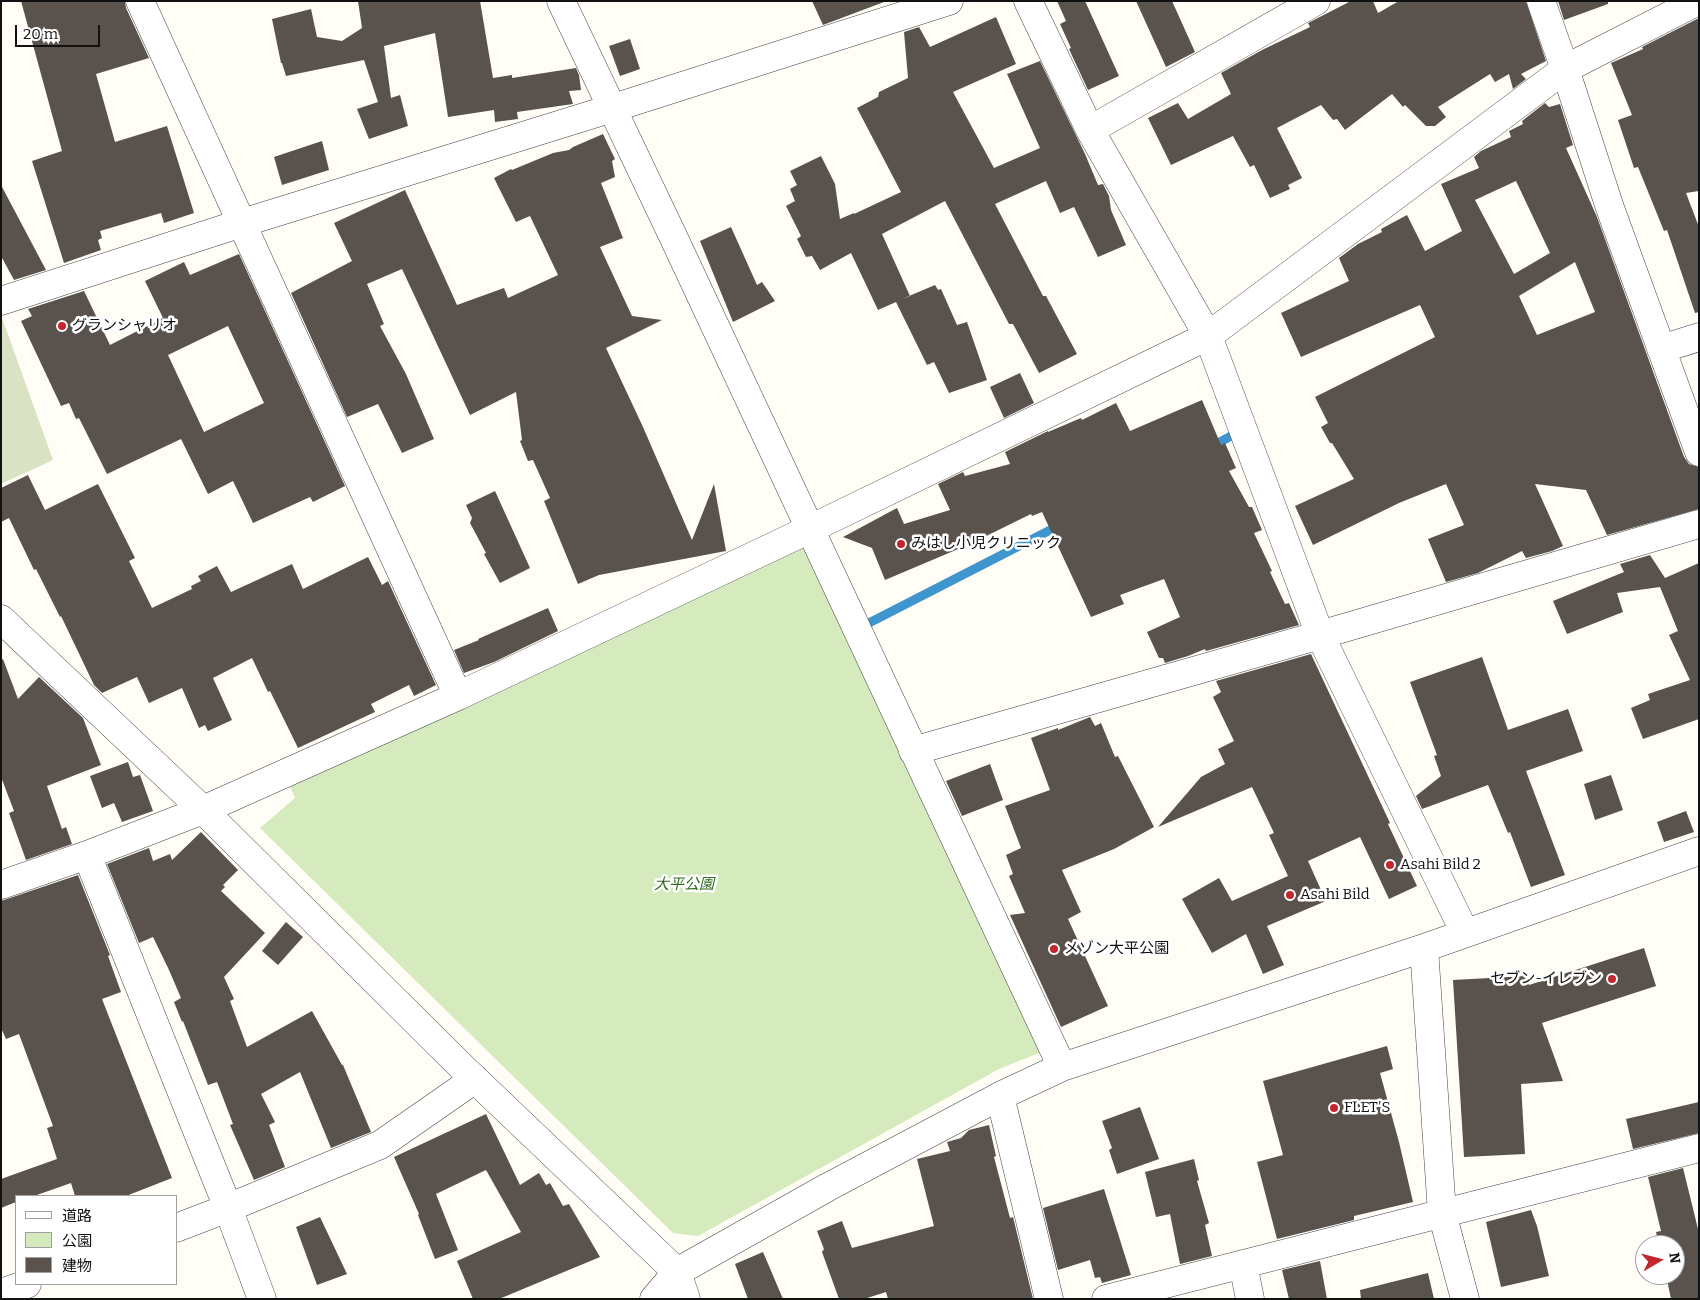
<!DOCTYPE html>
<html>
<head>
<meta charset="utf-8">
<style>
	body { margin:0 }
	#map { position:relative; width:1700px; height:1300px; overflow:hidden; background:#fffdf5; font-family:Bitter,"Noto Sans JP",serif }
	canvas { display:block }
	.frame { position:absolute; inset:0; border:2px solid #111; pointer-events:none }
	.legend { position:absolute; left:15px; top:1195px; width:162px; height:90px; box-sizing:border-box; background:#fff; border:1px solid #a0a0a0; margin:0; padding:6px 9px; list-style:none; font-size:15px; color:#111 }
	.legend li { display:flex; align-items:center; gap:10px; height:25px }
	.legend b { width:25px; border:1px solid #a0a0a0 }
	.north { position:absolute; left:1635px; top:1235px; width:50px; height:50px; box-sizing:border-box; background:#fff; border:1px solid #a0a0a0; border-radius:50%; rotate:82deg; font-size:14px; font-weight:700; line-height:20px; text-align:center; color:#111 }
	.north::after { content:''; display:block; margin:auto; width:18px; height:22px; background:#c4262e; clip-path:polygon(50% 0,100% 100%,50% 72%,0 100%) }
	.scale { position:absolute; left:15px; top:25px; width:85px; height:22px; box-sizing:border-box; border:2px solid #111; border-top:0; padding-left:6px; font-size:15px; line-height:18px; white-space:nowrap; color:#111; -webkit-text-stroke:4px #fff; paint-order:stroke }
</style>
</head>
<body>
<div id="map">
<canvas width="1700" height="1300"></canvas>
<div class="frame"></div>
<ul class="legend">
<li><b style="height:6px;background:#fff"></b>道路</li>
<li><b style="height:14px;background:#d5ebbd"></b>公園</li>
<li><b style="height:14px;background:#5a524d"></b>建物</li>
</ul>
<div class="north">N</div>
<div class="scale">20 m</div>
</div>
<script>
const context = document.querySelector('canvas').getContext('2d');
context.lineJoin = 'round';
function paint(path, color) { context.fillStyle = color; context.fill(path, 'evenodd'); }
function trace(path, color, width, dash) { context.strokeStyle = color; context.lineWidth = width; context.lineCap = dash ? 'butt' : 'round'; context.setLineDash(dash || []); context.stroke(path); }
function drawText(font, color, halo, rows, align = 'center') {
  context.font = font + ' Bitter,"Noto Sans JP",serif'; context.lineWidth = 5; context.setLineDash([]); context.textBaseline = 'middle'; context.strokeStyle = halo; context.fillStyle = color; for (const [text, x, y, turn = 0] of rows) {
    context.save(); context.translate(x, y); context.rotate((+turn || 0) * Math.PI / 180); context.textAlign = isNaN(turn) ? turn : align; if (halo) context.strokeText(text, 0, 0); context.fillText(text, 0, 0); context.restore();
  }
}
const green = new Path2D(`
	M809,543L1044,1051L999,1069L698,1236L673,1233L260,828L295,798L289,785Z`);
const cemetery = new Path2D(`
	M1,315L53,460L1,484Z`);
const stream = new Path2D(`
	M1209,448L1231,436
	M867,624L1060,525`);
const building = new Path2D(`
	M21,1H125L126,8L149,58L96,74L115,142L167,126L194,213L164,223L161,213L100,231L102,238L98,240L101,250L64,263L32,161L62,151Z
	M358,1H480L493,78L512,75V78L576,68L579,75L581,90L569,91L573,104L517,112L518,119L495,122L494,110L448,117L435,33L384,46L391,98L400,95L408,126L369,139L357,109L378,102L364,60L286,76L282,63H281L272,19L311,9L317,37L342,41L362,28Z
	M812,1H883L884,2L823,25Z
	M1057,1H1085L1119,76L1088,90L1069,49L1071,48L1060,24L1066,21Z
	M1136,1H1172L1195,52L1166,67Z
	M1351,1H1373L1378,13L1399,1H1526L1546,61L1521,74L1526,79L1513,89L1509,74L1495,82L1490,74L1438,107L1446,117L1435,126H1426L1405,105L1403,107L1392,94L1345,130L1337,119L1333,120L1321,105L1277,128L1302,178L1288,185L1290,189L1270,198L1254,165L1250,167L1233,136L1171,165L1148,118L1178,103L1188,119L1231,94L1221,73L1262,50L1310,27L1308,23Z
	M1558,1H1608V4L1564,20Z
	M996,17L1016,64L953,92L994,168L1040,148L1007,74L1040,61L1085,154L1098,185L1103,184L1109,196L1111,210L1126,245L1098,257L1074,207L1060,213L1046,181L995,204L1043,296H1046L1077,354L1039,373L1013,324H1009L945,201L882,234L910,296L902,299L935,285L938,290L941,289L957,325L967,322L987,380L949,393L934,362L927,365L896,302L878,310L851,253L820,270L812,256L806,257L797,239L801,236L786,206L795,201L790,189L797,185L790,171L821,156L835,184L840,219L854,213V214L901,192L857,108L878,97L879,92L908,78L904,32L919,27L930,47Z
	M1699,18V191L1686,193L1699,227V312L1695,313L1667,230L1664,231L1638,167L1634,168L1618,120L1632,115L1611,63L1643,49L1642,47Z
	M630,39L640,69L620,76L609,46Z
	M1545,103L1549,107L1560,104L1573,145L1566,148L1597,217L1684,457L1689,464L1699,467V509L1607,535L1586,490L1535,484L1563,546L1552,551L1526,558L1522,551L1478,573L1446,582L1428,539L1464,525L1446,484L1399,503L1313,545L1295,506L1354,479L1332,443H1330L1321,427L1328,423L1315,397L1435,337L1420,305L1301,357L1281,313L1349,281L1339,258L1358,244L1382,232L1381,229L1407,215L1425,251L1462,231L1441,184L1479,168L1474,157L1481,151L1511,137L1509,131L1523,124L1522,121ZM1516,181L1550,253L1514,274L1475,200ZM1575,262L1595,312L1537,335L1519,296Z
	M603,134L615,159L612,161L615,177L601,183L623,238L600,247L632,316L662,320L606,348L643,427L692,540L714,484L726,551L599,575L578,584L544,501L550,498L533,460L528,461L520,441L522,440L516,392L470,415L402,269L367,284L384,324L380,326L406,374L434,439L402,453L378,404L347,417L291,293L352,261L334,223L405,190L457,305L504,288L508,298L558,275L530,216L516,222L494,178L511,169L512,170L553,153L569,150L573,147Z
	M322,141L329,170L282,185L274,157Z
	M1,185L46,270L14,280L1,256Z
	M731,227L757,285L762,282L775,301L733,322L700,241Z
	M239,254L345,486L313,502L310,497L253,523L233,481L208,494L181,439L107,474L79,418L76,419L69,403L61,406L21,321L32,316L28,309L84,291L110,345L163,318L145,281L184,262L190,275ZM228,326L264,403L204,432L168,355Z
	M1020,373L1034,403L1004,418L990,387Z
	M1202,400L1221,445L1225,443L1236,468L1229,471L1249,507H1252L1262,530L1254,533L1272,571L1270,572L1285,604L1289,603L1299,625L1206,651L1205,649L1188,656L1165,663L1163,658H1159L1147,632L1180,617L1164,579L1120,595L1124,604L1091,617L1042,512L1032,516L1031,514L970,544L885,580L872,548L843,537L897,508L904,524L950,510L938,484L963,472L965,476L1010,464L1005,452L1048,431V432L1081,418L1082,420L1116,403L1130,431Z
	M28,475L45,510L98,484L135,558L129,561L152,608L192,589L191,586L201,581L198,576L217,566L231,592L292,564L303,589L368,557L382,585L388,581L436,685L414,696L409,685L371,704L375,712L298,748L270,691L268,692L252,658L213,678L232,720L208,731L205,725L199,728L182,688L149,703L137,677L102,693L94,685L61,616L60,617L36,569L34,570L9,518L1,522V488Z
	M495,491L530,568L500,583L484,554L486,553L470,523L472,518L466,505Z
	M1650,555L1665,578L1699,563V719L1643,739L1631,708L1650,700L1648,694L1690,680L1669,635L1678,631L1660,587L1617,593L1623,612L1567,634L1553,601L1624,572L1620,564Z
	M548,608L558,631L494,662L464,673L454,650L479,640L478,639Z
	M1311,654L1390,823L1388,824L1417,886L1389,899L1360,837L1308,861L1326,901L1267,926L1284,965L1263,974L1246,934L1212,953L1182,899L1219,878L1232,901L1288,876L1269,835L1274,833L1252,787L1158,827L1201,777L1225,764L1218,749L1234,741L1213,697L1221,692L1216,681Z
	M1482,657L1508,730L1568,709L1583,751L1526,771L1565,875L1531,887L1510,832L1508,833L1488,785L1422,809L1416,796L1441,776L1434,756L1437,755L1410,682Z
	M3,659L18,699L39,677L83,718L101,765L47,786L62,829L66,827L72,844L26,860L9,813L14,811L1,777V660Z
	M1090,717L1095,726L1101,723L1115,757L1118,756L1154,827L1114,849L1062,870L1081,912L1068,919L1108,1006L1061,1027L1010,915L1025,913L1009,876L1013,874L1006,855L1021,848L1005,806L1050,790L1031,738L1058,728V730Z
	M128,762L133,777L140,775L153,811L122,822L114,803L102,808L90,776Z
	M990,764L1003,800L962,816L946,781Z
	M1611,775L1623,810L1595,820L1584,784Z
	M1686,811L1694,832L1664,842L1657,822Z
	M201,832L238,870L223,885L225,887L221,891L265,933L224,977L234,999L230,1001L247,1047L312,1011L342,1065H343L371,1132L331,1148L300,1072L261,1094L275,1122L269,1125L285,1167L254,1180L230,1125L233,1124L217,1082L208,1085L183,1021L182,1022L174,1002L181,998L169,970L153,937L139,943L107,864L149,848L153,861L170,854L172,860Z
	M78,875L110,955L108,956L121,992L102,999L172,1178L126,1196H75L71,1183L34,1196H16V1202L1,1208V1179L57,1159L47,1128L53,1126L19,1034L6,1039L1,1028V901Z
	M286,922L303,937L278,965L262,951Z
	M1644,948L1656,986L1542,1023L1563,1081L1521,1084L1525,1154L1464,1157L1453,980L1526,976L1529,985Z
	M1387,1046L1393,1069L1380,1073L1399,1142L1413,1202L1354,1216V1220L1277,1239L1257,1162L1283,1155L1263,1081Z
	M1699,1102V1133L1633,1149L1626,1119Z
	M1140,1107L1159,1159L1117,1174L1109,1150L1112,1148L1102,1121Z
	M486,1114L520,1185L539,1173L546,1185L550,1183L563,1206L569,1204L600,1257L499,1299H473L457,1261L521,1232L486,1170L436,1194L458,1250L435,1259L418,1215L419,1214L394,1157Z
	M989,1125L996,1156L994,1157L1010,1218L1013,1217L1033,1299H888L886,1292L864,1299H839L822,1252L824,1249L817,1231L842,1221L852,1248L934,1226L917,1159L950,1151L947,1142L961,1138L969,1130Z
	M1194,1159L1199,1180L1197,1181L1209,1223L1205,1225L1212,1256L1180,1264L1170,1214L1156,1217L1145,1172Z
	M1683,1168L1699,1233V1299H1671L1666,1275H1675V1245H1659L1656,1232L1661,1231L1648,1177Z
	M1104,1189L1131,1275L1102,1283L1100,1277L1095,1278L1090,1260L1058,1270L1043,1208Z
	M1531,1210L1537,1226L1549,1276L1501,1287L1486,1222Z
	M320,1217L347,1274L317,1285L296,1227Z
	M763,1252L783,1299H748L735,1264Z
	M1320,1261L1327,1299H1289L1282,1270Z
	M1428,1273L1434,1299H1361L1360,1290Z`);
const minor = new Path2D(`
	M140,1L458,696
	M561,1C731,355 895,712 1062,1067
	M1028,1L1090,130L1208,336L1320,635L1465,933
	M1541,1L1565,69L1610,208L1699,452
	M1090,130L1316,1
	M1,301L242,223L613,108L949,1
	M1661,349L1699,337
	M1,619L203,810L462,1067L677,1272L686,1299
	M913,751L1320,635L1699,524
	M87,855L228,1208L262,1299
	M1,885L87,855L203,810L458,696L810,529L1208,336L1565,69L1698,1
	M1424,948L1442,1213L1465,1299
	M1000,1096L1049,1299
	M176,1228L228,1208L380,1145L475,1079
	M1243,1264L1250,1299
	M1,1293L27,1284
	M654,1299L677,1272L828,1187L1000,1096L1062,1067L1424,948L1699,851
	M1106,1299L1699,1148`);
const markers = [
	[62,326,5,"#c4262e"],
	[901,544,5,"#c4262e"],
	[1390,865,5,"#c4262e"],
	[1290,895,5,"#c4262e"],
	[1054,949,5,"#c4262e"],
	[1612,979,5,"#c4262e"],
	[1334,1108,5,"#c4262e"]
];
const poiNames = [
	["グランシャリオ",72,326],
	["みはし小児クリニック",911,544],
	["Asahi Bild 2",1400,865],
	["Asahi Bild",1300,895],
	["メゾン大平公園",1064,949],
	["セブン-イレブン",1602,979,"right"],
	["FLET'S",1344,1108]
];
const parkNames = [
	["大平公園",684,885]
];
paint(green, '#d5ebbd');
paint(cemetery, '#d9e3c4');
trace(stream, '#3f96cf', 9);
paint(building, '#5a524d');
trace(minor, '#444', 29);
trace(minor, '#fff', 28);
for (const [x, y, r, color] of markers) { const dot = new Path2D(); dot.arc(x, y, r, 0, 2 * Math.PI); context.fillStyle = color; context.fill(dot); trace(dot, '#fff', 2); }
drawText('15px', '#111', '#fff', poiNames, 'left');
drawText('italic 15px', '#2f6b1f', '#fff', parkNames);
</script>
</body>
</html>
